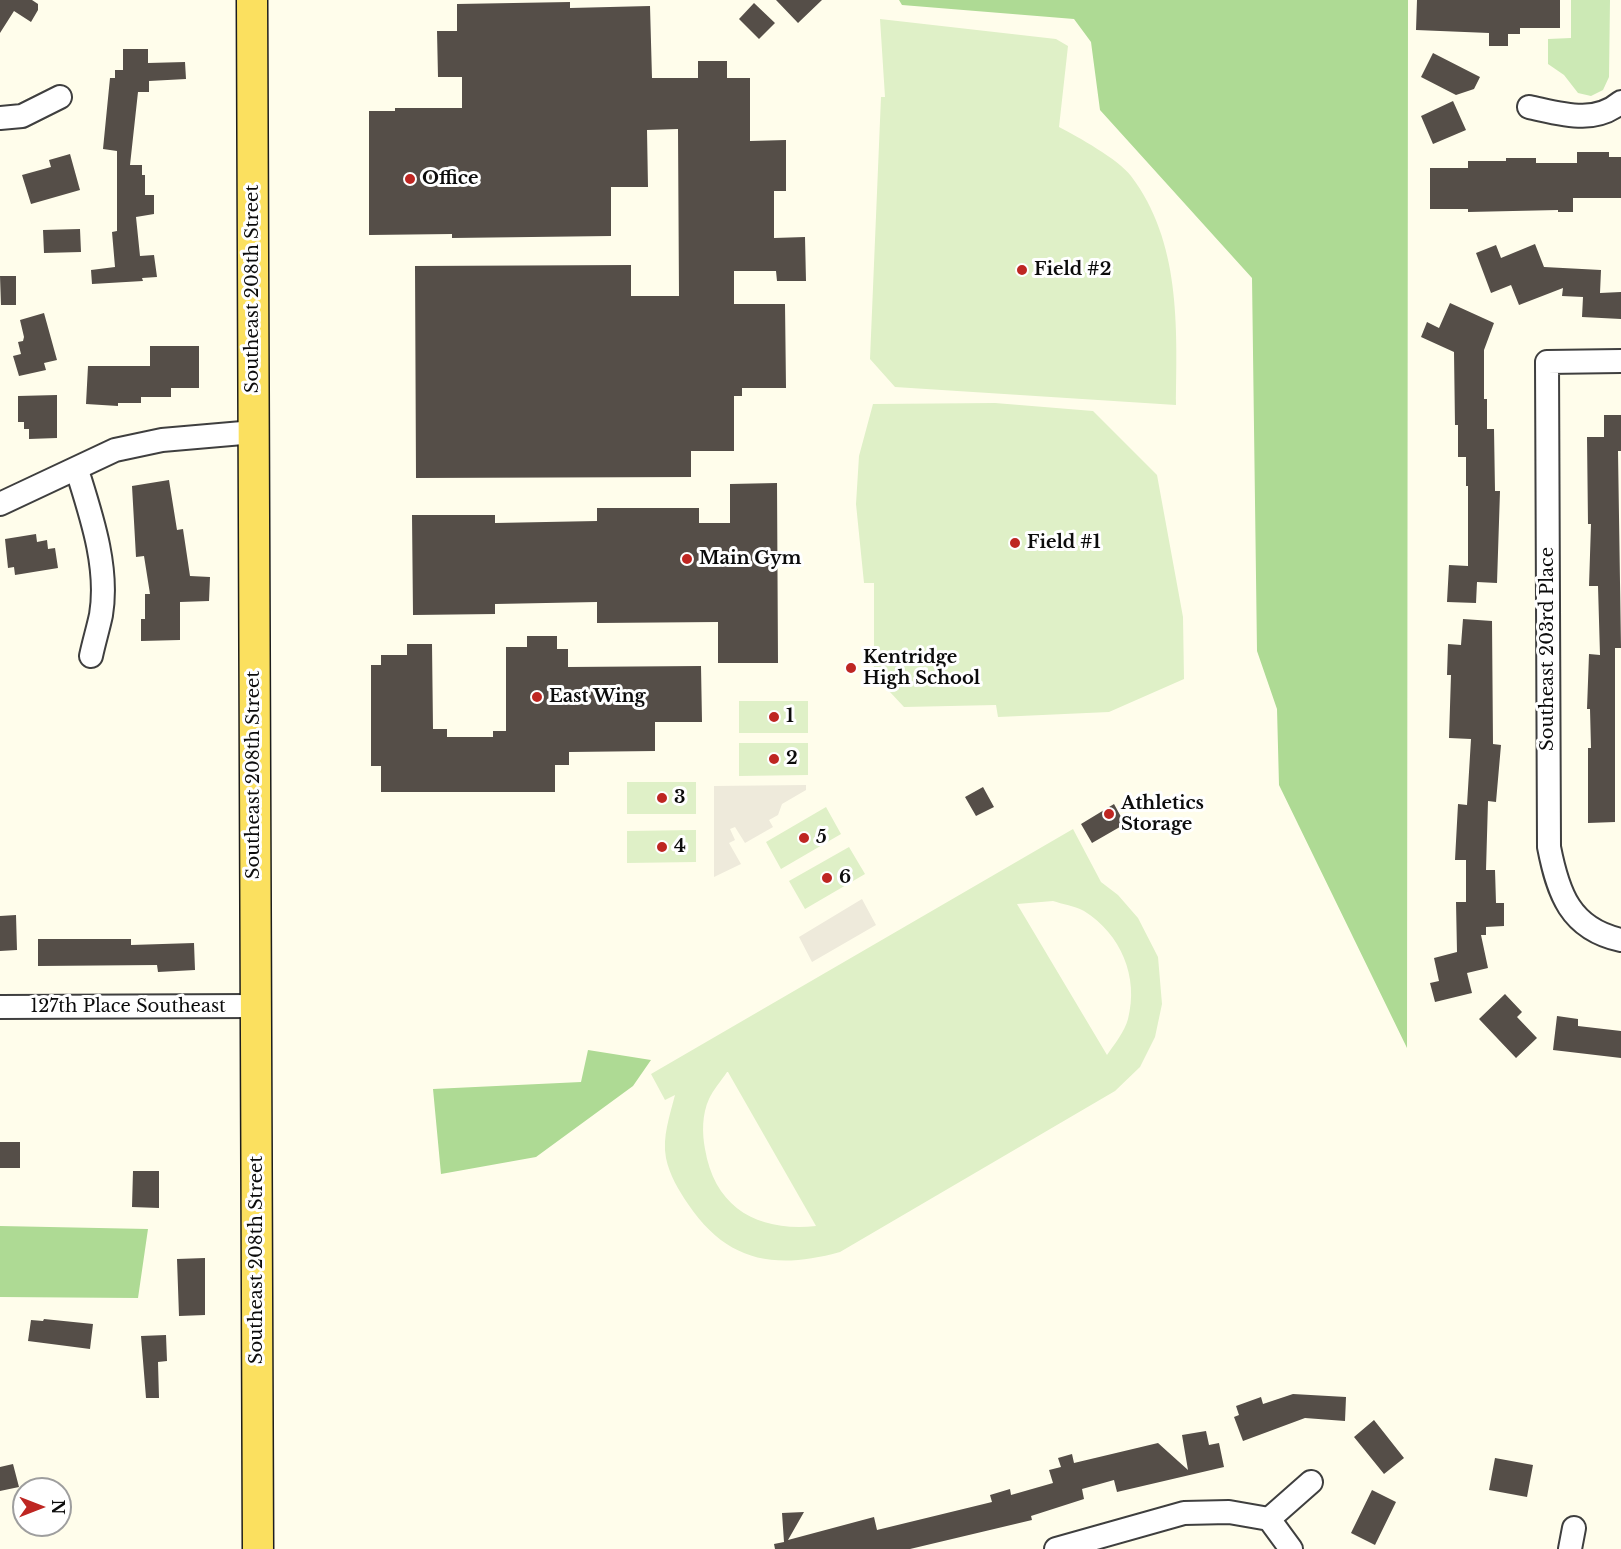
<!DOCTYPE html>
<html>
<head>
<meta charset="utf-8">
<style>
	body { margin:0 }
	#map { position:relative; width:1621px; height:1549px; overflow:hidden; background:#fffdeb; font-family:"Libre Baskerville",serif }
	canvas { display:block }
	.north { position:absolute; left:12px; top:1477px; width:60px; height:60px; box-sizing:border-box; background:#fff; border:2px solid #9e9e9e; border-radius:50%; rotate:90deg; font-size:16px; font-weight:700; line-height:24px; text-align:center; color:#0c0c0c }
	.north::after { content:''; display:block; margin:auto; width:21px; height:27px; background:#be2622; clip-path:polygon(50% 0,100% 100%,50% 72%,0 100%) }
</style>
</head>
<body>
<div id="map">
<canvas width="1621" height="1549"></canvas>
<div class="north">N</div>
</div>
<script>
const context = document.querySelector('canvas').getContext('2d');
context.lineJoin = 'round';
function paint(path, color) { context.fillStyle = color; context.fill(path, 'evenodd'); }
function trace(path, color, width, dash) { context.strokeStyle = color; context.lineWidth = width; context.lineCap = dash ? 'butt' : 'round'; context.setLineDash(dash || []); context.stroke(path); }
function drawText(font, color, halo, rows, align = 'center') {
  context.font = font + ' "Libre Baskerville",serif'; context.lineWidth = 6; context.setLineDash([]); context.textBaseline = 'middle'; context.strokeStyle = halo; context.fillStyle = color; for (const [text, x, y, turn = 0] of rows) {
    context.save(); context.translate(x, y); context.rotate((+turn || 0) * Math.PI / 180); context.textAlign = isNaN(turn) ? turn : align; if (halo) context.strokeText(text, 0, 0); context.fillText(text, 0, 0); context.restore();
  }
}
const green = new Path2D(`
	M1571,0H1610L1609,77L1603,90L1591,96L1578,93L1564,75L1548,64V39L1571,38Z`);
const forest = new Path2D(`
	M899,0H1408L1407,1048L1279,785L1277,709L1257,651L1252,278L1100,110L1091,42L1074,19L902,5Z
	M588,1050L651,1060L633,1086L536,1157L441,1174L433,1089L581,1082Z
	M0,1226L148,1229L138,1298L0,1297Z`);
const pitch = new Path2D(`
	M880,19L1056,39L1068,46L1059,127C1078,137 1118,159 1131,176C1181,242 1177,327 1176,405L895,387L870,359L881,97H885Z
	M995,403L1093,411L1157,475L1183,617L1184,679L1109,712L998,717L996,705L904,707L874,675V583H864L856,504L859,456L873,404Z
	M739,701H808V733H739Z
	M808,743V775L739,776V743Z
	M627,782H696V814H627Z
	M826,807L841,834L781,869L766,842Z
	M1073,829L1101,882L1118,895L1138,918L1158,957L1162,1004L1155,1037L1140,1067L1115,1091L840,1252C775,1270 727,1262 688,1204C679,1191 669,1174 666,1158C662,1137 670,1115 675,1095L665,1100L651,1074ZM1053,901C1062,904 1075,906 1084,911C1121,934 1139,977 1128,1019C1125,1031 1114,1045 1107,1055L1017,904ZM727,1072H728L816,1226C759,1232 715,1209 705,1149C702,1133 702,1114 709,1099C713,1090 721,1081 727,1072Z
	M696,830V862L627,863V831Z
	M849,847L865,874L805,909L789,881Z`);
const plaza = new Path2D(`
	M806,785V790L782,804L778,815L769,820L773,827L745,843L735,827L730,829L735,840L729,843L741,864L714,877V786Z
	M862,899L876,925L812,962L799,937Z`);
const building = new Path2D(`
	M0,0H32L38,4V10L31,22L14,11L0,33Z
	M776,0H822L798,23Z
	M1417,0H1560V28H1520V34H1508V46H1489V33L1416,30Z
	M570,2V8L650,6L652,78H698V61H727V78H750V141L786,140V191H774V238L805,237L806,281H777L776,271H734V304H785L786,388H742V396H734V451H691V477L416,478L415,266L631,265V296H679L678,129L647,130L648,187H611V236L452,238V234L369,235V111H395V108H462V77H438L437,31H457V4Z
	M754,3L775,23L759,39L739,19Z
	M123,49H148V63L185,62L186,79L149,81V92H138L130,165H142V175H145V195H154V214L136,217L140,256L154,255L157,277L142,278L143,281L92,284L91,270L115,267L112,232L117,231V151L103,149L110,78H115V70H123Z
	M1433,53L1480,77L1474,89L1456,95L1421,77Z
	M1453,101L1466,130L1433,144L1421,116Z
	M1577,152H1609V157H1621V198H1573V212H1558V210L1468,212V209H1430V168H1468V161H1506V158H1536V163H1577Z
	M70,154L80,190L31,204L22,175L51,167L49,160Z
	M80,229L81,252L44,253L43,230Z
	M1535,244L1544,267L1601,270L1600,293L1621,292V319L1582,317L1583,297L1562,296L1563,288L1519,305L1511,285L1491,293L1476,253L1496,245L1501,258Z
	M0,276H16V305H1Z
	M1450,303L1494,323L1484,350V399H1487V429H1494L1495,491H1500L1497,583L1477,582L1476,603L1447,602L1449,565L1468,566V486H1466V457H1458V425H1455L1454,352L1421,337L1427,322L1439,328Z
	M44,313L57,360L44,363L46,370L19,376L13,356L21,354L18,342L23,341L24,337L20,320Z
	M150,346H199V388H171V397H141V403H118V406L86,404L88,366H150Z
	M57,395V438L29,439V429H24V422H18V396Z
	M1604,415H1621V451H1618L1621,648H1615V822L1588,823V748H1591L1590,709H1587L1589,654L1600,655L1598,586H1589L1591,524H1588L1587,437H1604Z
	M169,480L177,530L183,529L190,576L210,577L209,601L180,602V640L141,641V619H145V594H150L144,556L136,557L132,486Z
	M777,483L778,663H718V622L597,623V602L495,604V614L413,615L412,515H495V523L597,521V508H699V523H730V484Z
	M36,534L37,542L47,540L48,549L55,548L58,568L15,575L14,567L8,568L5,539Z
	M1463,619L1492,621L1493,744L1501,745L1496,802L1488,801L1486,870H1495L1496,903H1504V926L1486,927V935H1481L1488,968L1467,973L1472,993L1435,1002L1430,983L1439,981L1434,958L1457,952L1456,902H1466V860H1455L1458,804L1467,805L1471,739L1449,738L1451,675H1447L1448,644L1461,645Z
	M527,636H557V649H568V667L701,666L702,722H655V751L569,752V765H555V792H381V766H371V665H381V655H407V644H432L433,729H447V737H493V731H506V647H527Z
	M983,787L994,807L976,816L965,797Z
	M1114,804L1125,824L1092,843L1081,824Z
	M16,915L17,950L0,951V916Z
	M38,939H131V945L194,943L195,970L158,972L157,965L38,966Z
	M1505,994L1522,1012L1517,1017L1537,1038L1516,1058L1479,1019Z
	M1557,1016L1578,1019V1026L1621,1031V1058L1553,1050Z
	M0,1142H20V1168H0Z
	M133,1171H159V1208L132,1207Z
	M205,1258V1315L179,1316L177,1259Z
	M44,1319L93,1324L90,1349L28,1341L31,1320L43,1321Z
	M166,1335L167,1361L158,1362L159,1398H146L141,1336Z
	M1293,1394L1346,1397L1345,1421L1305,1418L1243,1441L1234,1417L1239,1415L1236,1406L1261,1397L1263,1404Z
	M1374,1420L1404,1458L1384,1474L1354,1437Z
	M1206,1431L1209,1445L1219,1443L1224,1467L1117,1492L1114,1480L1082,1489L1084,1499L1031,1516L1032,1520L910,1549H775L774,1544L784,1542L782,1513L804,1512L788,1540L874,1517L877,1530L992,1502L990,1495L1010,1489L1011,1495L1053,1483L1049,1470L1061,1467L1058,1458L1072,1454L1074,1463L1158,1443L1188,1470L1182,1435Z
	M1495,1458L1533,1465L1527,1497L1489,1490Z
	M13,1464L19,1487L0,1491V1467Z
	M1372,1490L1396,1502L1375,1545L1351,1533Z`);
const minor = new Path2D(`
	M1529,107C1562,114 1594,125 1621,102
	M0,118L22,116L60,97
	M1621,361L1547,362L1549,847C1558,893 1570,929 1621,940
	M77,470C91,515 109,567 101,615C98,629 94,642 91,656
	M0,504L115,450L162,440L254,432
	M0,1007L255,1006
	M1269,1519L1311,1482
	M1269,1519L1291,1549
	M1056,1549L1184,1513L1229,1512L1269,1519
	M1570,1549L1574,1528`);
const major = new Path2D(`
	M252,0L258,1549`);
const markers = [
	[410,179,6,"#be2622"],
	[1022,270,6,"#be2622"],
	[1015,543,6,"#be2622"],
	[687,559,6,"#be2622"],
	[851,668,6,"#be2622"],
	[537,697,6,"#be2622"],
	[774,717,6,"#be2622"],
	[774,759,6,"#be2622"],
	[662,798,6,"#be2622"],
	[1109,814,6,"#be2622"],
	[804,838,6,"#be2622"],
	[662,847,6,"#be2622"],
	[827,878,6,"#be2622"]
];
const poiNames = [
	["Office",422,179],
	["Field #2",1034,270],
	["Field #1",1027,543],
	["Main Gym",699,559],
	["Kentridge",863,658],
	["High School",863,679],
	["East Wing",549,697],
	["1",786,717],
	["2",786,759],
	["3",674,798],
	["Athletics",1121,804],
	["Storage",1121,825],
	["5",816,838],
	["4",674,847],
	["6",839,878]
];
const streetNames = [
	["Southeast 208th Street",253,289,-90],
	["Southeast 203rd Place",1548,649,-90],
	["Southeast 208th Street",254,775,-90],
	["127th Place Southeast",128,1007],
	["Southeast 208th Street",257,1260,-90]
];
paint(green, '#cce9b5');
paint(forest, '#aeda94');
paint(pitch, '#dff0c7');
paint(plaza, '#eeeadb');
paint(building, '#554e48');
trace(minor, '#3f3f3f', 26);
trace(major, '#1d1d1d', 33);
trace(minor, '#fff', 22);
trace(major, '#fbe05f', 30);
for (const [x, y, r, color] of markers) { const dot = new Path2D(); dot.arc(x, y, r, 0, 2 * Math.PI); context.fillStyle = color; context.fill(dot); trace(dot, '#fff', 2); }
drawText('bold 18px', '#0c0c0c', '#fff', poiNames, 'left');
drawText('18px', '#0c0c0c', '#fff', streetNames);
</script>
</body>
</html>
